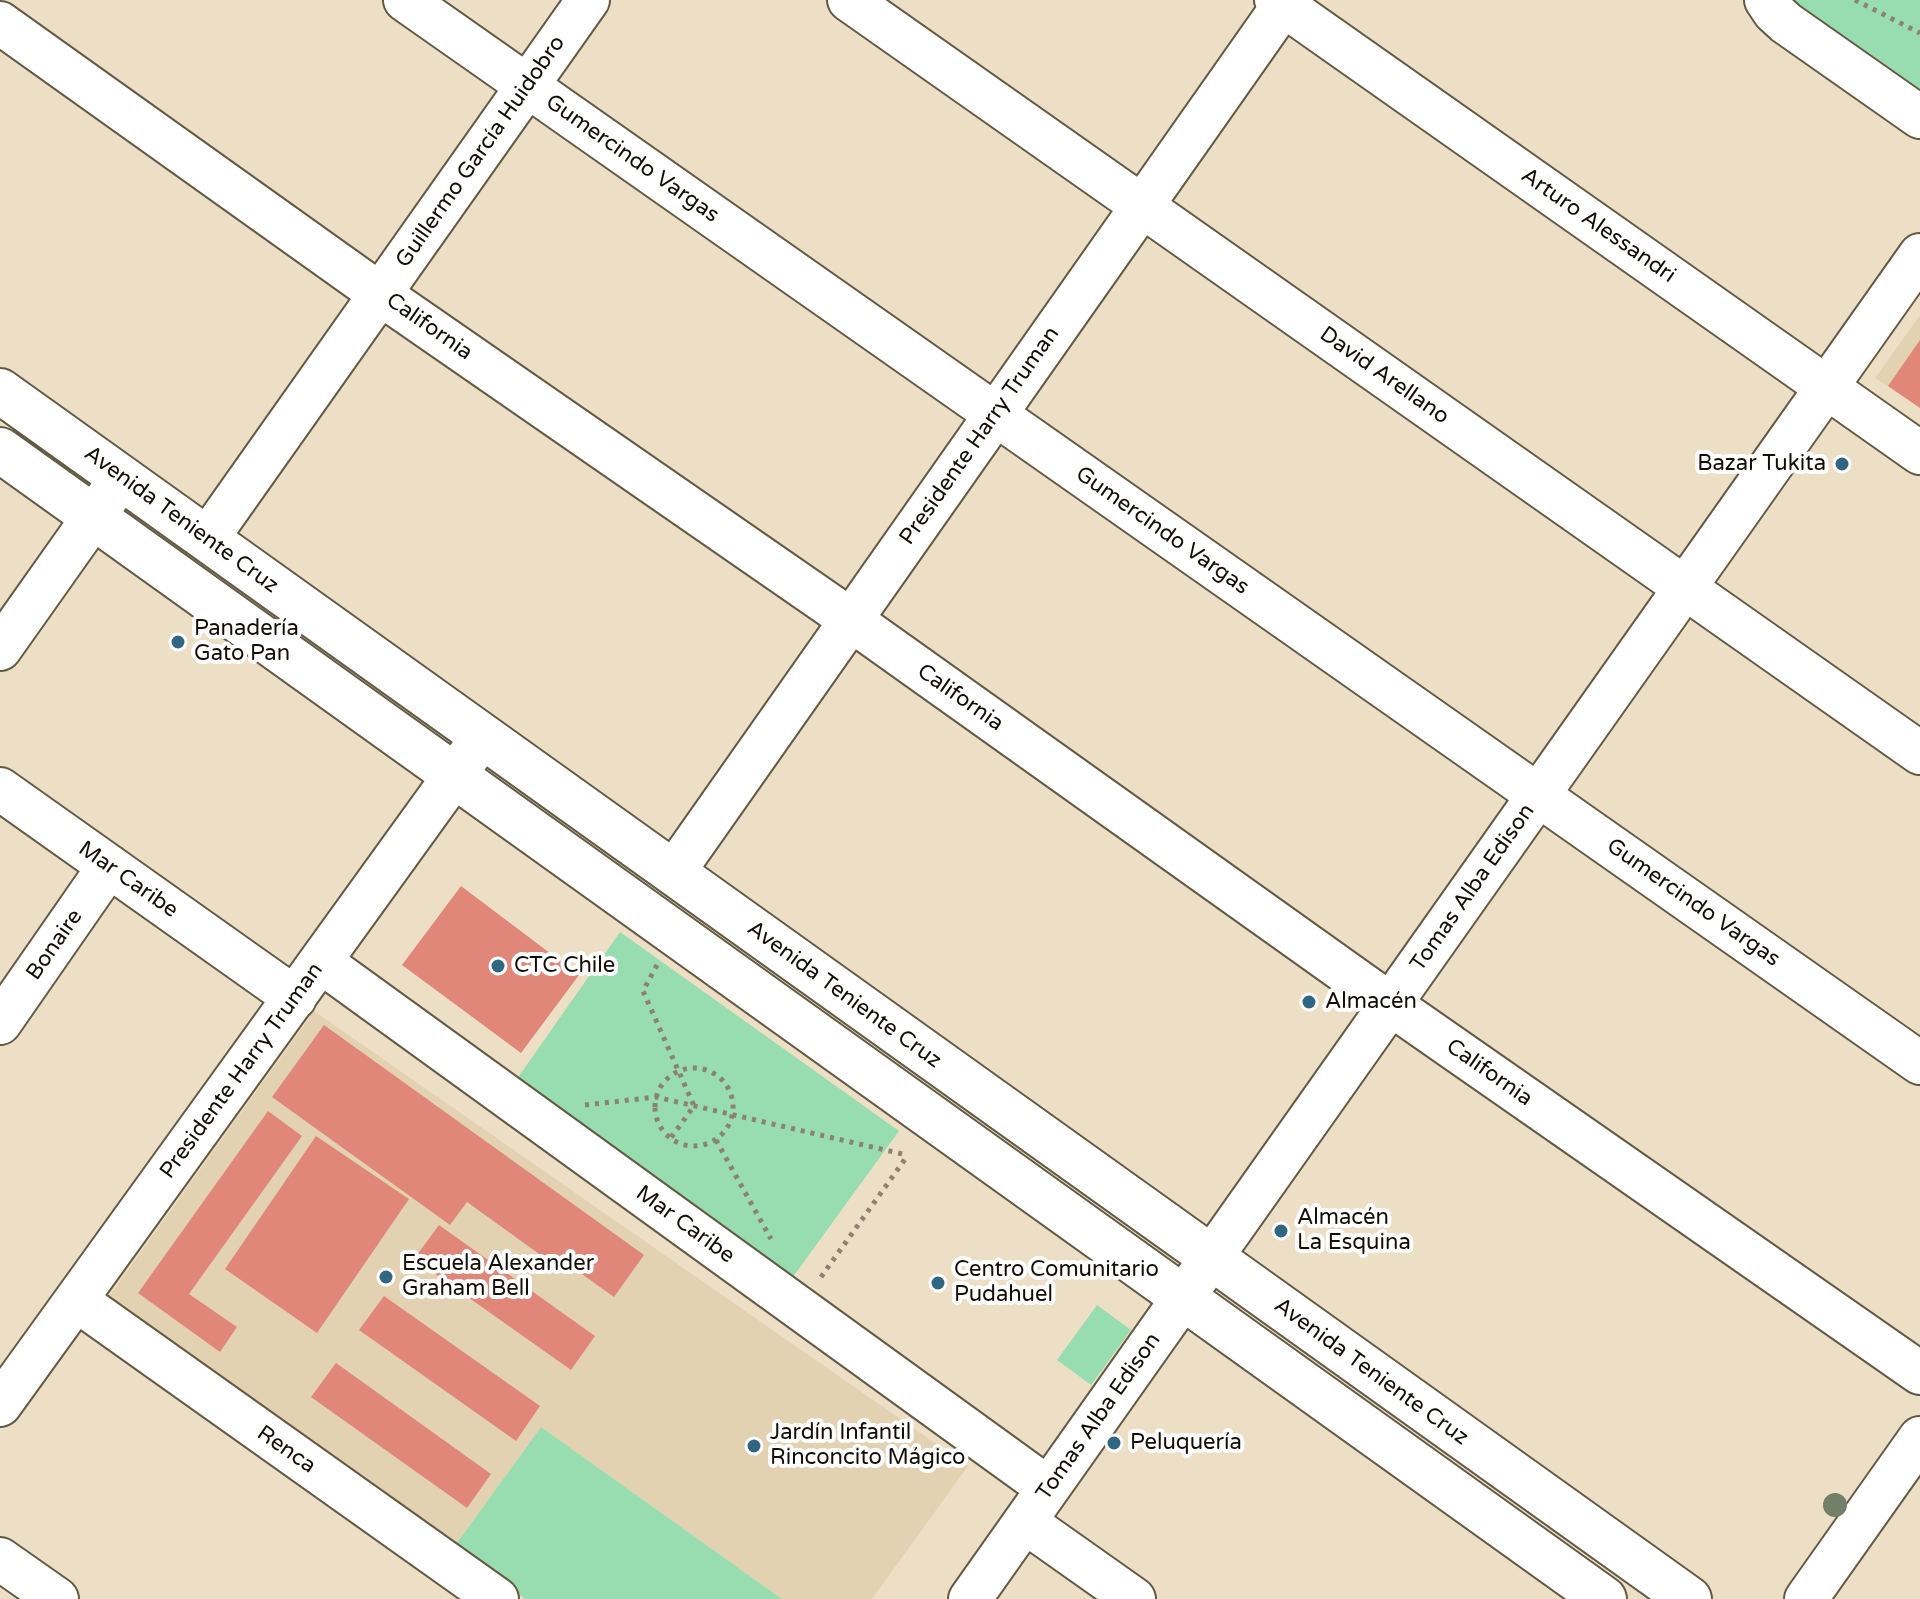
<!DOCTYPE html>
<html>
<head>
<meta charset="utf-8">
<style>
	body { margin:0 }
	canvas { display:block; background:#eddfc6 }
</style>
</head>
<body>
<canvas width="1920" height="1599"></canvas>
<script>
const context = document.querySelector('canvas').getContext('2d');
context.lineJoin = 'round';
function paint(path, color) { context.fillStyle = color; context.fill(path, 'evenodd'); }
function trace(path, color, width, dash) { context.strokeStyle = color; context.lineWidth = width; context.lineCap = dash ? 'butt' : 'round'; context.setLineDash(dash || []); context.stroke(path); }
function drawText(font, color, halo, rows, align = 'center') {
  context.font = font + ' "Varela Round",sans-serif'; context.lineWidth = 8; context.setLineDash([]); context.textBaseline = 'middle'; context.strokeStyle = halo; context.fillStyle = color; for (const [text, x, y, turn = 0] of rows) {
    context.save(); context.translate(x, y); context.rotate((+turn || 0) * Math.PI / 180); context.textAlign = isNaN(turn) ? turn : align; if (halo) context.strokeText(text, 0, 0); context.fillText(text, 0, 0); context.restore();
  }
}
const built = new Path2D(`
	M1920,315V408L1875,378Z
	M314,1011L968,1466L872,1599H782L541,1427L454,1547L107,1299Z`);
const green = new Path2D(`
	M1784,0H1920V98Z
	M620,932L899,1131L782,1292L507,1093Z
	M1097,1305L1131,1330L1091,1385L1057,1360Z
	M541,1427L782,1599H525L454,1547Z`);
const building = new Path2D(`
	M1920,340V408L1888,386Z
	M461,886L579,975L521,1053L402,965Z
	M324,1025L644,1255L614,1297L565,1262L560,1269L467,1202L450,1225L272,1097Z
	M268,1111L302,1136L189,1294L237,1327L220,1352L138,1293Z
	M316,1136L409,1199L317,1333L225,1269Z
	M439,1225L595,1336L571,1370L414,1259Z
	M384,1296L540,1406L516,1441L359,1330Z
	M336,1363L491,1474L467,1508L311,1397Z`);
const path = new Path2D(`
	M1855,0L1920,33
	M657,965L643,991L694,1106L670,1139
	M655 1107a39 39 0 1 1 78 0a39 39 0 1 1-78 0Z
	M585,1105L656,1097L907,1155
	M716,1140L771,1239
	M821,1277L908,1155`);
const minor = new Path2D(`
	M405,0L1920,1063
	M849,0L1920,753
	M1276,0L1920,453
	M1766,0L1774,12L1786,23L1920,117
	M0,23L380,294L851,620L1390,1004L1920,1373
	M207,539L588,0
	M0,649L121,478
	M0,789L295,998
	M673,873L1287,0
	M321,962L1048,1488
	M0,1023L109,866
	M76,1300L497,1599
	M0,1405L483,736
	M1025,1522L1134,1599
	M0,1559L57,1599
	M970,1599L1920,255
	M1806,1599L1920,1438`);
const major = new Path2D(`
	M0,391L1689,1599
	M0,450L1604,1599`);
const trees = [
	[1835,1505]
];
const markers = [
	[1842,464,8,"#306682"],
	[178,642,8,"#306682"],
	[498,966,8,"#306682"],
	[1309,1002,8,"#306682"],
	[1281,1231,8,"#306682"],
	[386,1277,8,"#306682"],
	[938,1283,8,"#306682"],
	[1114,1443,8,"#306682"],
	[754,1446,8,"#306682"]
];
const streetNames = [
	["Guillermo García Huidobro",481,152,-55],
	["Gumercindo Vargas",632,159,35],
	["Arturo Alessandri",1598,226,35],
	["California",429,327,35],
	["David Arellano",1384,376,35],
	["Presidente Harry Truman",980,436,-55],
	["Avenida Teniente Cruz",181,520,36],
	["Gumercindo Vargas",1162,531,35],
	["California",960,698,35],
	["Mar Caribe",128,880,35],
	["Tomas Alba Edison",1473,888,-55],
	["Gumercindo Vargas",1693,903,35],
	["Bonaire",55,945,-55],
	["Avenida Teniente Cruz",844,995,36],
	["Presidente Harry Truman",242,1071,-54],
	["California",1489,1073,35],
	["Mar Caribe",685,1225,36],
	["Avenida Teniente Cruz",1371,1372,36],
	["Tomas Alba Edison",1099,1417,-55],
	["Renca",286,1450,35]
];
const poiNames = [
	["Bazar Tukita",1826,464,"right"],
	["Panadería",194,629],
	["Gato Pan",194,654],
	["CTC Chile",514,966],
	["Almacén",1325,1002],
	["Almacén",1297,1218],
	["La Esquina",1297,1243],
	["Escuela Alexander",402,1264],
	["Graham Bell",402,1289],
	["Centro Comunitario",954,1270],
	["Pudahuel",954,1295],
	["Jardín Infantil",770,1433],
	["Rinconcito Mágico",770,1458],
	["Peluquería",1130,1443]
];
paint(built, '#e3d2b2');
paint(green, '#97ddb0');
paint(building, '#e18779');
trace(minor, '#645943', 46);
trace(major, '#645943', 48);
trace(path, '#8c8271', 5, [4, 6]);
trace(minor, '#fff', 42);
trace(major, '#fff', 44);
context.fillStyle = '#72806a';
for (const [x, y] of trees) { context.beginPath(); context.arc(x, y, 12, 0, 2 * Math.PI); context.fill(); }
for (const [x, y, r, color] of markers) { const dot = new Path2D(); dot.arc(x, y, r, 0, 2 * Math.PI); context.fillStyle = color; context.fill(dot); trace(dot, '#fff', 3); }
drawText('22px', '#120e06', '#fff', streetNames);
drawText('22px', '#120e06', '#fff', poiNames, 'left');
</script>
</body>
</html>
